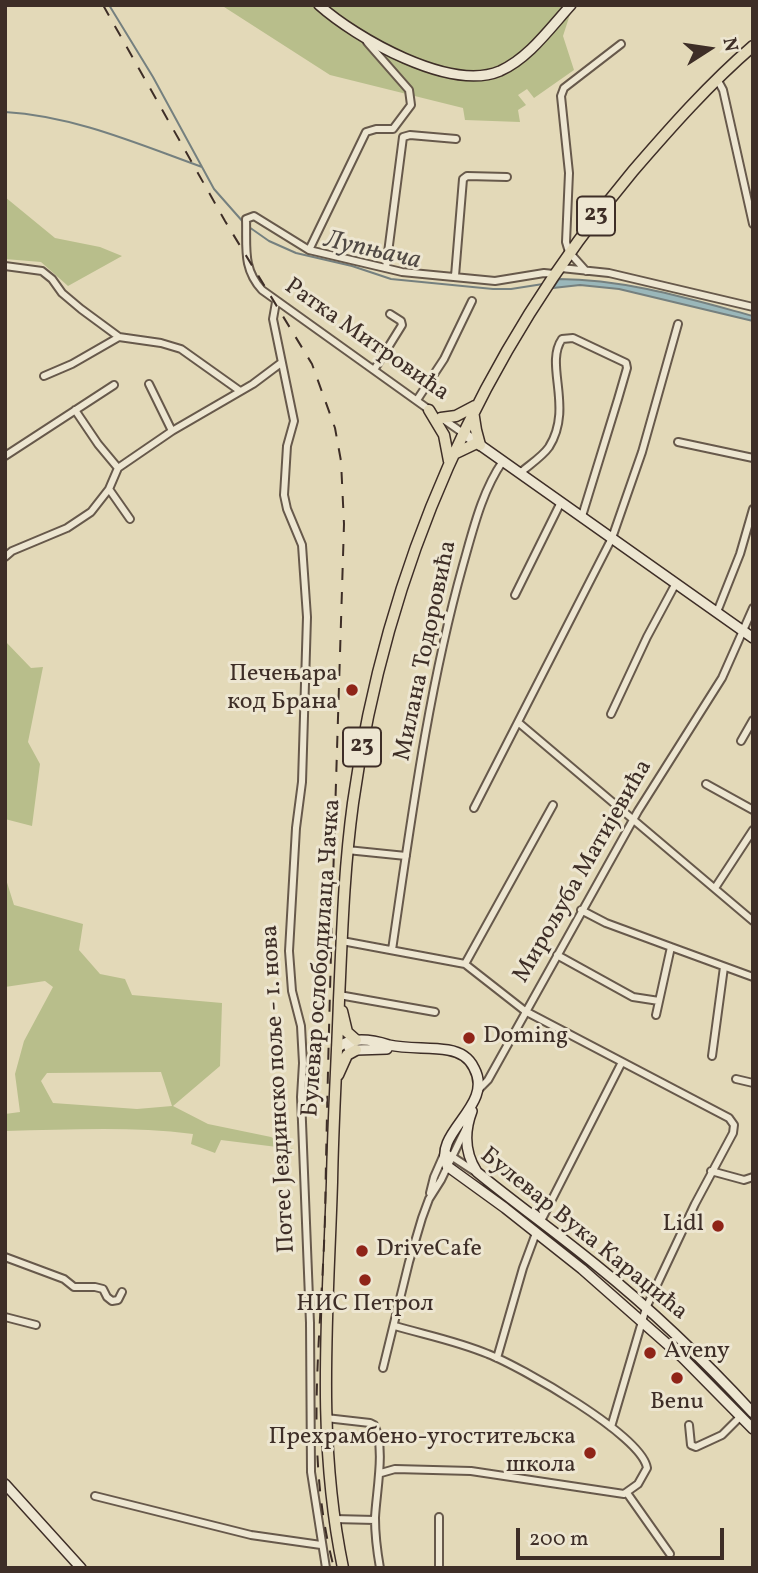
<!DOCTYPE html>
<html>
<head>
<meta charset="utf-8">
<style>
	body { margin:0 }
	#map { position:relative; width:758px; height:1573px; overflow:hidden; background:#e3d9b8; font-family:Vollkorn,serif }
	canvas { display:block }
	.frame { position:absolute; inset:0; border:7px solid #3e2e27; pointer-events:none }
	.north { position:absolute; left:674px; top:14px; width:70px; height:70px; -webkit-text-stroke:5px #ede6d1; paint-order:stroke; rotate:78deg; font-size:19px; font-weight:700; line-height:28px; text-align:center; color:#3e2e27 }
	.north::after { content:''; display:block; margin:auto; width:24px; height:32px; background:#3e2e27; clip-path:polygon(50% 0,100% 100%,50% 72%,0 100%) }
	.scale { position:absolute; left:516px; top:1528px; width:208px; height:32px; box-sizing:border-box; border:4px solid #3e2e27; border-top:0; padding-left:9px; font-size:21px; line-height:24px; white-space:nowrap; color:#3e2e27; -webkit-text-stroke:5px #ede6d1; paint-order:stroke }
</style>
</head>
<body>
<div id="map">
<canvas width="758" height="1573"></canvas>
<div class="frame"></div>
<div class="north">N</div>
<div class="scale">200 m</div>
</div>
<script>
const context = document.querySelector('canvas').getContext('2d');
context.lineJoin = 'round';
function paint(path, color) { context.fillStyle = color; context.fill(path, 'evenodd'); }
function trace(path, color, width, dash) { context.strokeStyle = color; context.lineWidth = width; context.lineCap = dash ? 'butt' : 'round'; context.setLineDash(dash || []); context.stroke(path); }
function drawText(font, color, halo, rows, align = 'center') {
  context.font = font + ' Vollkorn,serif'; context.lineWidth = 6; context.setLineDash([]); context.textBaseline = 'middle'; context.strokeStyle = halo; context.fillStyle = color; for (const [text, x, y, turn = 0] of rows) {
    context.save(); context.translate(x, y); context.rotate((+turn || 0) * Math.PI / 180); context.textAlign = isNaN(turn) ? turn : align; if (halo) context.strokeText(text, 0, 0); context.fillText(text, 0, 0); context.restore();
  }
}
const green = new Path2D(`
	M221,5H314L318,9L322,5H573L563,36L574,70L534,98L527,89L518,95L526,105L518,110L520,122L465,120L463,108L330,75Z
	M5,197L55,238L100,247L122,256L68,286L41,262L5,259Z
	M5,641L31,668L43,667L28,742L40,764L32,826L5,819Z
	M5,876L14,905L83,924L79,950L100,974L125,979L132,995L222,1003L220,1066L173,1106L208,1124L271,1137L293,1149L221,1140L215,1153L191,1144L193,1134C130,1126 68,1130 5,1131V1114L20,1112L15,1074L24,1041L53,987L45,981L5,987ZM161,1072L172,1106L137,1109L53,1103L41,1081L47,1073Z`);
const water = new Path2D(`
	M559,279C624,279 690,299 753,316V321L619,289L580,285L553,288Z`);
const stream = new Path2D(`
	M109,5L153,77L214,189L244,223
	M5,112C74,116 138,144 202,167
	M249,227L269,241L296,253L352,266L391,279L493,289H511L543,284`);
const street = new Path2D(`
	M717,79L723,90L753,224
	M309,250L366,132L376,129H393L411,105L409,90L367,42
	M5,266L42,271L52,279L62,293L81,309L119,337L161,343L181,349L240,391
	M386,268L403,137L410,135L456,139
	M561,268L609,273L753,307
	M586,271L569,252L566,242L569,173L561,96L564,88L621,44
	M455,276L463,179L467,176L507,177
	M276,302L273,319L294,421L287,446L284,495L287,509L302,545L307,617L302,782L296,828L289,951L292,991L301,1026L303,1063L301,1097L310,1323L311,1472L326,1568
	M374,370L402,325L401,321L390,314
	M44,376L72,364L119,337
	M149,384L172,431
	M417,400L444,359L472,301
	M75,410L98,444L118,468
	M431,411L262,290C242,268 247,247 246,219L254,216L309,250L402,272L495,281L544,273L554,274
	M440,417L463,433
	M678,442L753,458
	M5,456L114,385
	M520,473C529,465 542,457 549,447C574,407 544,365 562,339L573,338L626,363L627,368L618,399L582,516
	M109,489L130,519
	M5,557L12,551L67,528L91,512L109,489L118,468L172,431L253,384L281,363
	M515,595L561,502
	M717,612L740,554L753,509
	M611,714L647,637L676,583
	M519,723L753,921
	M741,741L753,720
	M706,784L753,810
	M553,805L465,964L525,1011L729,1118L734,1125L733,1133L695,1204L646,1308L611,1427
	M474,808L612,538L642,452L678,324
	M347,850L406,856
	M715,888L753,830
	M581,910L606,923L671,947
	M342,941L465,964
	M392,950C411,821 428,690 463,565C473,530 482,491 503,461
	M557,955L633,997L659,1001
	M339,995L435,1012
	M656,1015L671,947L753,977
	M712,1056L724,967
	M736,1079L753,1083
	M479,1089L488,1080L638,811L722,678L753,608
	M711,1171L744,1180L753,1177
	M430,1193L434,1177L445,1152L474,1171
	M541,1221L622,1062
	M5,1257L64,1279L74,1287H95L103,1289L107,1297L112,1301L118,1300L122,1292
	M5,1317L36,1325
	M497,1358L523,1268L536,1233
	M383,1368L409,1262L422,1218L429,1199L441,1180L466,1128
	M326,1418L370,1423L374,1425C386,1446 376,1493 375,1518C375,1535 377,1551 380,1568
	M689,1425L691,1445L696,1447L722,1435L741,1416
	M381,1473L395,1469L471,1471L624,1494L638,1484L647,1468C642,1435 519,1366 488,1354C457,1341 426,1335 395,1326
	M627,1493L670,1554
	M95,1496L251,1535L321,1545
	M334,1519L375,1520
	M439,1568V1517`);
const secondary = new Path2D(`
	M319,5C356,38 450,92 500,71C529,58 550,28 571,5
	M463,433L753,638
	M337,1048C351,1036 373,1040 389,1045C408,1049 429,1047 448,1050C460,1052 469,1057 474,1068C495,1106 432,1132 447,1166L505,1208L582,1269L683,1358L753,1429
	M349,1048L356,1050L387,1049
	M472,1111C464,1132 464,1152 477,1172C516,1204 557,1233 596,1265C652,1310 704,1360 753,1413
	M5,1484L81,1568`);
const primary = new Path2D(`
	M429,410L444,435L449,461
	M473,411L476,430L480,445
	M441,418L456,416L475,406
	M454,454L477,443
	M342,1011L347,1032L356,1040
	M338,1075L347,1055L356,1050
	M343,1568C316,1438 328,1313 332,1182C333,1121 337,1061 339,1000C342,934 344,869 353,803C386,567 480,354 633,171C671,127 709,84 753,46`);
const rail = new Path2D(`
	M103,5L225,221L312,364L335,428L341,461L344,524C337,755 329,985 325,1216C322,1335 303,1451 334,1568`);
const markers = [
	[352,690,7,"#8f2418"],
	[469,1038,7,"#8f2418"],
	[718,1226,7,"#8f2418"],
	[362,1251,7,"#8f2418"],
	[365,1280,7,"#8f2418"],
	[650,1353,7,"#8f2418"],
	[677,1378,7,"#8f2418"],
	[590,1453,7,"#8f2418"]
];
const shields = [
	[596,216,38],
	[362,747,38]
];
const shieldNames = [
	["23",596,216],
	["23",362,747]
];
const streetNames = [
	["Ратка Митровића",366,341,35],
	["Милана Тодоровића",427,651,-78],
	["Мирољуба Матијевића",584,872,-60],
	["Булевар ослободилаца Чачка",323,958,-86],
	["Потес Јездинско поље - 1. нова",280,1089,-93],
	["Булевар Вука Караџића",583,1235,39]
];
const poiNames = [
	["Печењара",338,676],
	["код Брана",338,704],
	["Doming",483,1038,"left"],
	["Lidl",704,1226],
	["DriveCafe",376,1251,"left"],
	["НИС Петрол",365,1306,"center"],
	["Aveny",664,1353,"left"],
	["Benu",677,1404,"center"],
	["Прехрамбено-угоститељска",576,1439],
	["школа",576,1467]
];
const waterNames = [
	["Лупњача",372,252,13]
];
paint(green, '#b8be8b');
paint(water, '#9ab7ba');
trace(water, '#75807f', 2);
trace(stream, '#75807f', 2);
trace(street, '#67594b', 10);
trace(secondary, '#3e2e27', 12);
trace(primary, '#3e2e27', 13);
trace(street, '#ede6d1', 6);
trace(secondary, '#ede6d1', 9);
trace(primary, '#e3d9b8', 10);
trace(rail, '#3e2e27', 2, [12, 12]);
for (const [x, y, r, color] of markers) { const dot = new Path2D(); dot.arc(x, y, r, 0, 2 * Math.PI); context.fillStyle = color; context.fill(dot); trace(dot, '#ede6d1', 2.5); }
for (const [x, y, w] of shields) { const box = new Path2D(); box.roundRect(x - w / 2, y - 19.5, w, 39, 5); context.fillStyle = '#ede6d1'; context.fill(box); trace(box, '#3e2e27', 2); }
drawText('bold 23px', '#3e2e27', null, shieldNames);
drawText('24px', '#3e2e27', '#ede6d1', streetNames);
drawText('24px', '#3e2e27', '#ede6d1', poiNames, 'right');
drawText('italic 26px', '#504944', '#ede6d1', waterNames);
</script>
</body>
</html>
